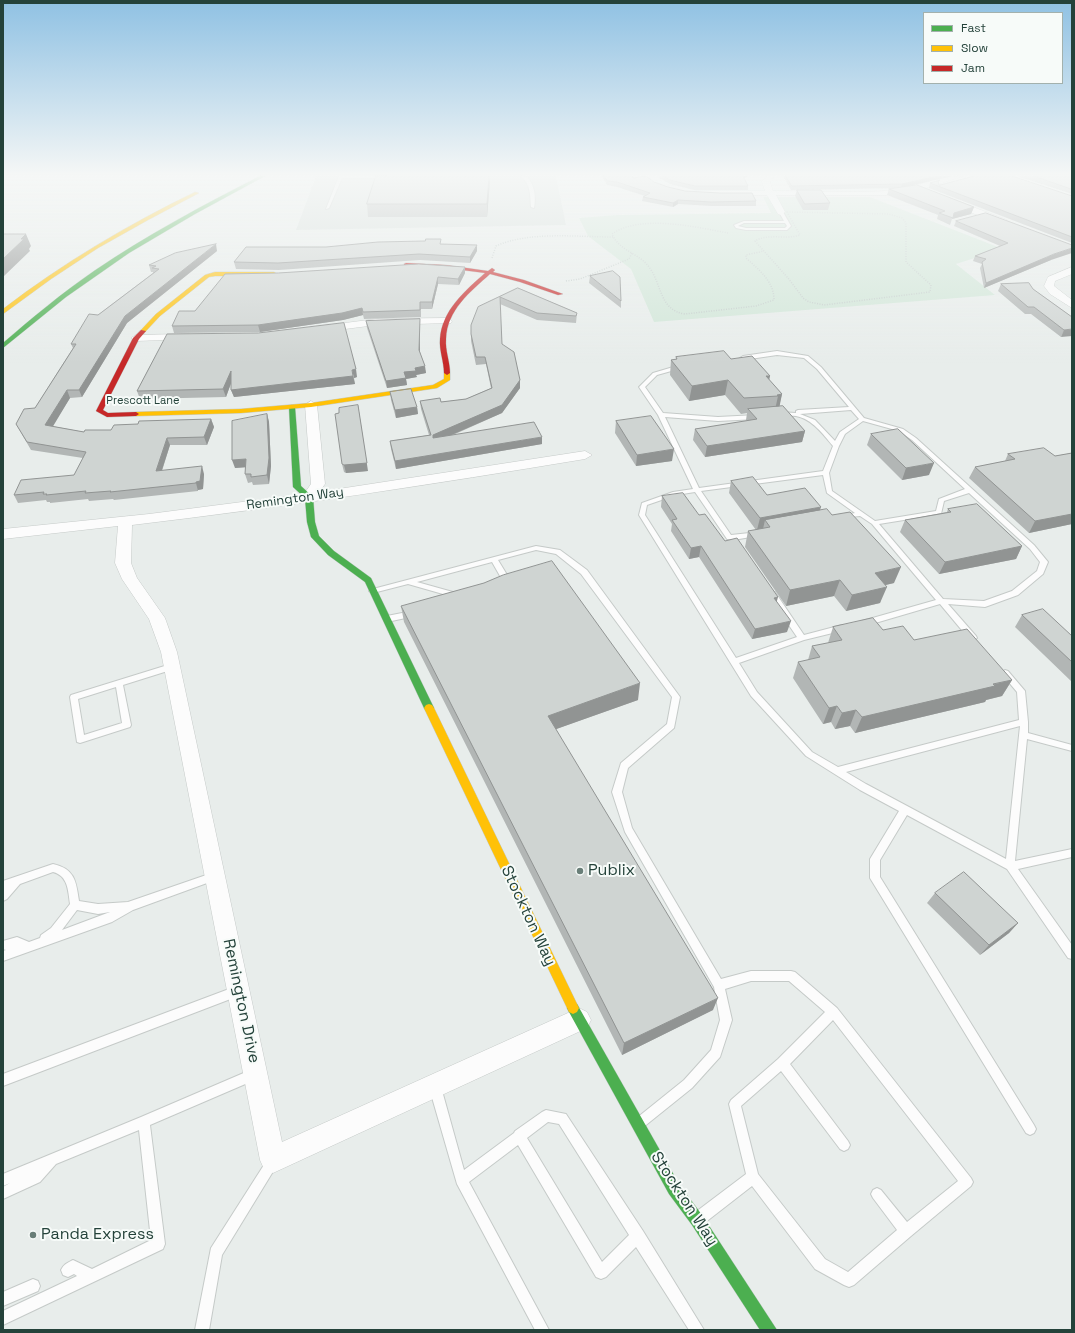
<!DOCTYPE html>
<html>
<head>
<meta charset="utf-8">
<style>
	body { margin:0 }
	#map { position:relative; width:1075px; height:1333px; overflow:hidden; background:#e8edeb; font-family:"Space Grotesk",sans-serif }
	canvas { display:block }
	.frame { position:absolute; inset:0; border:4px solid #24423a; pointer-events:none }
	.legend { position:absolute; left:923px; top:12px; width:140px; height:72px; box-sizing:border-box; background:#f7fbf9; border:1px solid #a3b1ad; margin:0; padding:5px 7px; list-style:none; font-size:12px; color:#24423a }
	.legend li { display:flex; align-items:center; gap:8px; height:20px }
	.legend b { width:20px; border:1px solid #a3b1ad }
</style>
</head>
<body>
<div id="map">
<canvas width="1075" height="1333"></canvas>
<div class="frame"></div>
<ul class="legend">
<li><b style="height:5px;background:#4caf50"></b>Fast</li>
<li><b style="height:5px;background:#ffc107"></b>Slow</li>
<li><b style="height:5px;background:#c62828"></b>Jam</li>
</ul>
</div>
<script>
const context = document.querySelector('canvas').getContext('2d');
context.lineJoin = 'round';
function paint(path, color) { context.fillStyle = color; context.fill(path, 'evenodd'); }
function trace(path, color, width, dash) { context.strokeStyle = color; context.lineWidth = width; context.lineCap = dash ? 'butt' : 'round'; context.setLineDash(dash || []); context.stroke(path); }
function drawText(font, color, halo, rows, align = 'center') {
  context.font = font + ' "Space Grotesk",sans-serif'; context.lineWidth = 4; context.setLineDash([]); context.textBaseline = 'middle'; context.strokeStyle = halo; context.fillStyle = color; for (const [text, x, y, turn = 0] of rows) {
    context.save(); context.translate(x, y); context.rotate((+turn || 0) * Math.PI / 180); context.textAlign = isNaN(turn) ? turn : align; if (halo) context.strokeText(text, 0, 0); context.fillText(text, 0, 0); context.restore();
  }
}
const built = new Path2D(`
	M316,176H556L566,225L296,230Z`);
const green = new Path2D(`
	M763,197H870L1003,249L956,264L995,295L654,322L631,269L588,236L579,218L617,215L771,213Z`);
const path = new Path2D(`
	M787,212L889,214L902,218L906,223V262L931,285L930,292L824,305L809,302L803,298L788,278L755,241C768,233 786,240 800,235Z
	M728,233C696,227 640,214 612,234C619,251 639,253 649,267C662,284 659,310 685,314L756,306L774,300C774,281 759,270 746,258V255L764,251
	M492,258L496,246C529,231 577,237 613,237
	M566,281L580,279L629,259L632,253`);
const lane = new Path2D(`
	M339,176H385L387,177L385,178H342L329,208L326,209Z
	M520,176L527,177C535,185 536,198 534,208L531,207C530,194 531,184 520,176Z
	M781,211L783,212L791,226L787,230H746L736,228L734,225L744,221H784L779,212ZM744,223H785L787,226L785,228H746L738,226Z
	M777,351L808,356L821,367L864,418L903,429L916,438L1034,545L1048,562L1043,574L1018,595L985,607L948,604L976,636L977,638L973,641L970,640L940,604L865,626L862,625L861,623L862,621L936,600L872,524L860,516L841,518V516L855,513L827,493L823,475L701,491L731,535L759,532L760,534L757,536L733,540L727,539L695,492L676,495L647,505L645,515L736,658L797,637L769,596L768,594L769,592H775L804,635L842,625L845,626L846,628L845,630L804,640L739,663L757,692L812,752L838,767L1019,720L1017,692L1001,673L1005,670L1008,671L1025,691L1028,722V733L1072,745V751L1027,739L1015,861L1072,849V857L1018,869L1072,945V959L1068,958L1007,869L907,815L880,860V877L1034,1125L1036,1129L1034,1133L1030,1135L1026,1133L870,878V859L899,811L860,790L806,756L751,696L639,515L642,503L673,492L693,489L658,415L639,387L653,373L680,365L682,366V368L657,375L645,387L663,413L718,417L757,415L760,417L757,419L718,421L665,417L699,488L823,471L833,446C823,434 812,419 796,416C790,415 782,417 777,414L780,412L796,413V411L798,410L849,407L817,369L804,358L777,355L743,360L740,358L743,356ZM851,410L859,419L840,432L835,441L815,420L800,414ZM863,421L899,431L912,440L965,489L939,499L936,511L875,521L832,491L829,473L839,446L845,434ZM969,493L1030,549L1040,562L1037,571L1012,591L984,601L943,599L879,524L941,514L944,501ZM1020,726L1006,859L866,784L846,772Z
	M536,546L560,550L587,570L680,697L674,728L628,768L622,792L632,828L721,979L751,971H791L795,972L837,1008L971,1178L973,1182L971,1186L911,1236L854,1285L849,1287L844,1285L815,1269L752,1186L707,1221L702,1222L697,1221L696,1216L697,1211L746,1174L729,1104L731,1100L778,1059L825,1012L789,981H751L725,989L732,1020L720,1057L692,1088L646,1125L642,1127L638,1125L636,1121L638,1117L684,1080L711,1050L720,1020L714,987L625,832L612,792L621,763L667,724L672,697L581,574L556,554L536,550L498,560L512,583L507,586L503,584L504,583L492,562L417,582L460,594L461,596L460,598H457L408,584L373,593L369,591L373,589ZM833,1020L958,1181L907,1222L881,1190L877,1188L873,1190L871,1194L873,1198L897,1230L848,1272L825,1259L758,1174L741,1106L781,1071L840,1149L844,1151L848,1149L850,1145L848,1141L790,1064Z
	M412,611L416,614L415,616L387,622L383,619L387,616Z
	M171,664L175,667L174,669L123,685L131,725L130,727L80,743L77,742L70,697L71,695ZM116,687L122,723L84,735L78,699Z
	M53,864C75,869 76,881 79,901L98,904L128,902L215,872L218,873L220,876L218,879L133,910L112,922L3,961V951L6,950L3,949V941L17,937L29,942L40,938L41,935L51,928L70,904C68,890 68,876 53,872L20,884L7,899L3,901V881ZM77,910L98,914L110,912L62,930Z
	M237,986L241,987L242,991L241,995L3,1086V1074Z
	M253,1069L257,1071L259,1075L257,1079L150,1125L165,1244L163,1249L3,1325V1311L77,1276L74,1274L68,1277L63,1275L61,1270C64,1264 67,1263 73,1260L92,1269L151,1240L139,1130L56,1164L40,1182L3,1199V1187L10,1183L3,1186V1174L141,1117Z
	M435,1081L439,1083L441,1087L464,1170L514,1133L515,1131L542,1112L546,1110L566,1114L643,1231L704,1330H689L636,1247L606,1277L601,1279L596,1277L518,1145L469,1182L549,1330H535L457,1184L429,1087L431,1083ZM548,1122L559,1124L629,1235L602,1262L527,1138Z
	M273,1155L277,1157L279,1161L277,1165L222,1255L209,1330H195L211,1248L269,1157Z
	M33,1279L38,1281L40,1286L38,1291L3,1306V1292Z`);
const street = new Path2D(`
	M767,176H775L770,182L773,191C810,191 849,193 886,191C913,189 937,176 964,176L919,190L887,195H776L785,212L781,215L778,214L767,195H695L691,193L695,191H765L762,182Z
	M952,199L1007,220L1008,222L1004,225L1001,224L949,204L948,202Z
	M1072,267V274L1055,281L1054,286L1072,300V308L1050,294L1044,286L1048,277Z
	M447,318L452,321L451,323L376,325L322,332L317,329L322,326L376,319Z
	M188,334L192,335L193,337L192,339L136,341L131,338L136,335Z
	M311,401L317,405L325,484L319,492L585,451L592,455L585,459C435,484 284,507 132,525L131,563L137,578L165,618L177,652L282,1142L579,1008L587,1012L591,1020L587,1028L273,1173L264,1169L260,1160L161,652L149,619L122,579L115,563L118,526L3,539V529L149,514L304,494L311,484L305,405Z`);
const fast = new Path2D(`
	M260,176H265L195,214L129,253L66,297L3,348V343C32,318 62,293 94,271C147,235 203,205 260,176Z
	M292,405L295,407L301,486L313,497L315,522L319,536L334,551L371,578L434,708L432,711H426L424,708L365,582L328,555L311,537L307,522L305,498L293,487L289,407Z
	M573,1002L577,1004L679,1184L702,1215L777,1330H760L692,1225L669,1194L569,1012L567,1008L569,1004Z`);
const slow = new Path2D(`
	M195,192L199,193L148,220L98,248L51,279L3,314V309C63,263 127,225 195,192Z
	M215,272H274L277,274L274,276H215L209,277L160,316L145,332H141V330L156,314L205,275Z
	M447,371L450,373V380L437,388L311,407L241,413L136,416L133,414L136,412L241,409L311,403L433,385L444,379V373Z
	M429,704L432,705L434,708L577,1004L579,1008L577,1012L573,1014L569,1012L424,708L426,705Z`);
const jam = new Path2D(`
	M406,263L446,265L488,271L492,268L495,270L493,272L524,280L563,294L558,295L520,282L490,274C470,292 447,310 446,339C445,350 450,362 450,373L447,375L444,373C444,362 439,350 440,339C442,310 465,291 485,273L446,268L404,266V264Z
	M141,330L146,331L139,339L103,410L108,413L136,412L139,414L136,416L107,417L96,411L133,338Z`);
const wall = new Path2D(`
	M602,176H632L633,178L654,182L668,187L685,191L756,201V206H711L678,204L673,207L642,201L643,197L645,196L617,187L607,185Z
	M660,176H748L744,178L748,186V190H694L670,184L659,178Z
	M783,176H952L902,187L974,207L971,214L952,219L950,225L937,219L938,215L887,195L889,189L899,188L791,190Z
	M1017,176H1072V194Z
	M490,181L487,217H368L367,204Z
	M930,183L939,184V185L1072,196V243L929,188Z
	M797,190L830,203L828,210H803L795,196Z
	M956,221L1051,260L984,288L980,268L982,264L973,261L975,256L1000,246L954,226Z
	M441,244L477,251L470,263L420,260L279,270L236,269L234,262L326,247Z
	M217,251L127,323L82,397L70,398L52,426L84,432L111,430L138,424L211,419L214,427L207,445H170L162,471L204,474L203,489L198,490V491L114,500L113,499L89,501L88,499L50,503V502H47L46,500L18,503L14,495L74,475L83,458L31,450L16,424L35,408L73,348L71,344L98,315L153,273V272H151L149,265Z
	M465,267V273L459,285L438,284L432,309H421V317L364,319L363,315L343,320L260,332L174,333L172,326L195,311L278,273Z
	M590,276L621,301V308L589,283Z
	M1001,284L1033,289L1072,317L1061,337L1031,314H1025L998,291Z
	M518,288L577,313L576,323L537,320L500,304L502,344L520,380V388L502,413L453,435L542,444L396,469L391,449L390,441L429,435L421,409L420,401L441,402L466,399L491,388L486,364L476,365L471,341V334L478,307Z
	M420,319V352L426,373L416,375L417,377L406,379L407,385L387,388L367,328L366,321Z
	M167,334L357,377L354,378L355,384L234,397L231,390V383L226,397L140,399L137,391Z
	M676,357L731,359L769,380L782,394L779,406L805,431L802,442L705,457L693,440L695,429L747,421L746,420L747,413L741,414L725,395L689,401L670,375L671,360L676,359Z
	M390,392L417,407L418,414L396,418L391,400Z
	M267,414L269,422L271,466L269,484L253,485L252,482L248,483L245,474L246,467L235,468Z
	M616,421L672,461L636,466L615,433Z
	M871,434L929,475L902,480L867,445Z
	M1072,453V524L1029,533L969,478L975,467L1005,461L1008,454L1055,456Z
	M342,464L368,471L346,473L344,472Z
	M731,481L767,495L820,510L832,515L894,583L885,585L880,603L846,611L834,596L786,606L745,547L748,531L756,530L729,493Z
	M662,496L699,515L725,541L777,602L787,632L752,639L699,557L689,559L671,531L672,524L661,507Z
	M948,509L1022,546L1016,559L939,574L900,532L905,520L947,512Z
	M401,606L638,700L556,729L713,1010L622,1055L404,622Z
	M1022,615L1072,636V682L1015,627Z
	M833,627L883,630L914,640L1012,680L1002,696L986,700L985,702L855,733L850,726L835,729L831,722L823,724L793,678L798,662L808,660L812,646L828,643Z
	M935,893L1018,923L1009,933L980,955L927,903Z`);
const shadedWall = new Path2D(`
	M489,176L490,181L487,217V204Z
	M743,176H748L743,179Z
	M937,176H952L901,188L902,184Z
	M678,200V204L673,207V203Z
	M974,207L971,214L952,219L954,213Z
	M26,234L31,246L29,249L30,251L3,277V259Z
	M216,244L217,251L127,323L82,397L79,390L125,316Z
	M477,245V251L470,263V257Z
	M1072,248V253L1051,260L984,288L986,283L1054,254Z
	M465,267V273L459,285L458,279Z
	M438,277V284L432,309V302Z
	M362,308L363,315L343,320L260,332L258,325Z
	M420,319V357L419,350Z
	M1072,329V336L1061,337L1064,330Z
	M425,366L426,373L416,375L417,377L406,379L407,385L387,388L386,381L404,372L415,368Z
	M356,369L357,377L354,378L352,370Z
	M231,371L233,378L226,397L223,389Z
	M353,376L355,384L234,397L231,390Z
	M766,376H770L767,391Z
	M520,380V388L502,413L433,443V435Z
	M728,380L725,395L689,401L692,386Z
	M67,390L70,398L49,433L45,425Z
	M782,394L779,409L775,410L778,396L777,395Z
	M358,405L368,471L346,473L344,465Z
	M417,407L418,414L396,418L395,410Z
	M267,414L269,422L271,466L269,484L267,475Z
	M211,419L214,427L207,445L204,437Z
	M805,431L802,442L705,457L707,446Z
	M542,437V444L396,469L395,461Z
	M167,438L170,445L159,479L156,471Z
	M674,449L672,461L636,466L637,455Z
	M246,459L249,467L235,468L232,460Z
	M934,463L929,475L902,480L906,468Z
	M202,466L204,474L203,489L198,490V491L196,483V482Z
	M821,507L817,519L770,527L765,520L763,529L757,530L760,518Z
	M1072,514V524L1029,533L1035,521Z
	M701,546L699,557L689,559L691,548Z
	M1022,546L1016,559L939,574L945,562Z
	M901,567L894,583L869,589L875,573Z
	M840,580L834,596L786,606L790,590Z
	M887,587L880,603L846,611L852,595Z
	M778,597L775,608L774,598Z
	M791,621L787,632L752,639L755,629Z
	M1012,680L1002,696L986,700L985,702L855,733L862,717Z
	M640,683L638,700L548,732V716Z
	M837,706L831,722L823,724L829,708Z
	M856,710L850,726L835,729L842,713Z
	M1018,923L1009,933L980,955L989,945Z
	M718,998L713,1010L622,1055L624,1043Z`);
const building = new Path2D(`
	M376,176H489L487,204H367Z
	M604,176H632L633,178L646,176L654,182L668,187L685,191L720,193H752L756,201L711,202L678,200L673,203L643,197L650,193L617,182L608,181Z
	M663,176H743L748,186H695L670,180Z
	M786,176H937L902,184L792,186Z
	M974,176H1012L1072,196V237L930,183L940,180L938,181L939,185Z
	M1034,176H1072V189Z
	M917,185L974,207L954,213L953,218L939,213L945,211L889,189Z
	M797,190H821L830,203L805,204Z
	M986,213L1072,245V248L1054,254L986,283L982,262L986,259L975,256L1008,243L956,221Z
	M3,234H26L21,239H24L3,259Z
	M426,239H441L440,244L477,245L470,257L419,254L278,263L234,262L246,247H326L378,242L425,241Z
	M216,244L125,316L79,390H67L45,425L84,432L85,430H111L114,425L138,424L139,421L211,419L204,437L167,438L156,471L202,466L200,481L196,482V483L110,492L111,491L85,493L86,491L46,495L47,494H43L44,492L14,495L21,480L74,475L86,452L27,442L16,424L24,409L35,408L76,344H71L89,314L98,315L159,269L152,268L156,266L149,265L175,253Z
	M419,264L465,267L458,279L438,277L432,302H420V310L363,312L362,308L342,313L258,325L172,326L179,311H195L225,274L278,273Z
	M613,271L620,277L621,301L590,276Z
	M1029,283L1033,289L1072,317V329L1064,330L1034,307H1028L1001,284Z
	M518,288L577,313L576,316L537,313L500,297L502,344L514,352L520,380L502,405L433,435V438L534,422L542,437L395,461L390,441L431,435L420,401L440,398L441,402L466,399L492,388L485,357H476L471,334V325L478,307Z
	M420,319L419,350L425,366L415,368L416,371L404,372L406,378L386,381L366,321Z
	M344,323L356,369L352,370L353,376L231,390V371L223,389L137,391L167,334L258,333Z
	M724,351L731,359L752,356L770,376H766L782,394L777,395L778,396L744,398L728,380L692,386L671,360L677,359L676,357Z
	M411,389L417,407L395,410L390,392Z
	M358,405L367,463L344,465L342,464L335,414L339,413V408Z
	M783,406L805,431L707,446L695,429L757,419L748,409Z
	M267,414L269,458L267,475L251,477V474H245L246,459L232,460V421Z
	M651,416L674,449L637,455L616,421Z
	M898,429L934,463L906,468L871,434Z
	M1044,448L1055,456L1072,453V514L1035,521L975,467L1015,459L1008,454Z
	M753,477L767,495L805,488L821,507L760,518L731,481Z
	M683,493L699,515L705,514L725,541L737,538L778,597L774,598L791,621L755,629L701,546L691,548L672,520L677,519L662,496Z
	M977,504L1022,546L945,562L905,520L951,512L948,509Z
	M827,509L832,515L850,512L901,567L875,573L887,587L852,595L840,580L790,590L748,531L770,527L765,520Z
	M552,561L640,683L548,716L718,998L624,1043L401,606L484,583L503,575Z
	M1043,609L1072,636V662L1022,615Z
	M873,618L883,630L903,626L914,640L967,629L1012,680L993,684L995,686L862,717L856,710L842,713L837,706L829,708L798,662L820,657L812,646L842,640L833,627Z
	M964,872L1018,923L989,945L935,893Z`);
const markers = [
	[580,871,4,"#697e78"],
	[33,1235,4,"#697e78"]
];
const farStreetnames = [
	["Prescott Lane",143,401]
];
const streetNames = [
	["Remington Way",295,499,-8]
];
const nearPoinames = [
	["Publix",588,871],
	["Panda Express",41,1235]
];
const nearStreetnames = [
	["Stockton Way",528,916,65],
	["Remington Drive",241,1001,78],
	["Stockton Way",684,1199,57]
];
paint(built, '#d6dedb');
paint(green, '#d1e6d8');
trace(lane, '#c5cac8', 2);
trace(street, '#c5cac8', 1);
trace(fast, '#c3cbc8', 1);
trace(slow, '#c3cbc8', 1);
trace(jam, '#c3cbc8', 1);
trace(path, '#c3ccca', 1.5, [1, 1.5]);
paint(lane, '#fcfcfc');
paint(street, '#fcfcfc');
paint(fast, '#4caf50');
paint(slow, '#ffc107');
paint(jam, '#c62828');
paint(wall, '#b2b6b5');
paint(shadedWall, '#919493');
paint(building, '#cfd4d2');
trace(building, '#919493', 1);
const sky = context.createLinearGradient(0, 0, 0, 363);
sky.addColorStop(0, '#8fc1e3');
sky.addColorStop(0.48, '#f5f7f6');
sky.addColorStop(1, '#f5f7f600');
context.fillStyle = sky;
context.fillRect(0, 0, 1075, 363);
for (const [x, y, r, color] of markers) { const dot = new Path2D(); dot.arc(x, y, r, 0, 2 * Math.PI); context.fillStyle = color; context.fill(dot); trace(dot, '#f7fbf9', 1.5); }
drawText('11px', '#24423a', '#f7fbf9', farStreetnames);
drawText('13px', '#24423a', '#f7fbf9', streetNames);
drawText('16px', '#24423a', '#f7fbf9', nearPoinames, 'left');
drawText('16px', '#24423a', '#f7fbf9', nearStreetnames);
</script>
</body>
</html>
